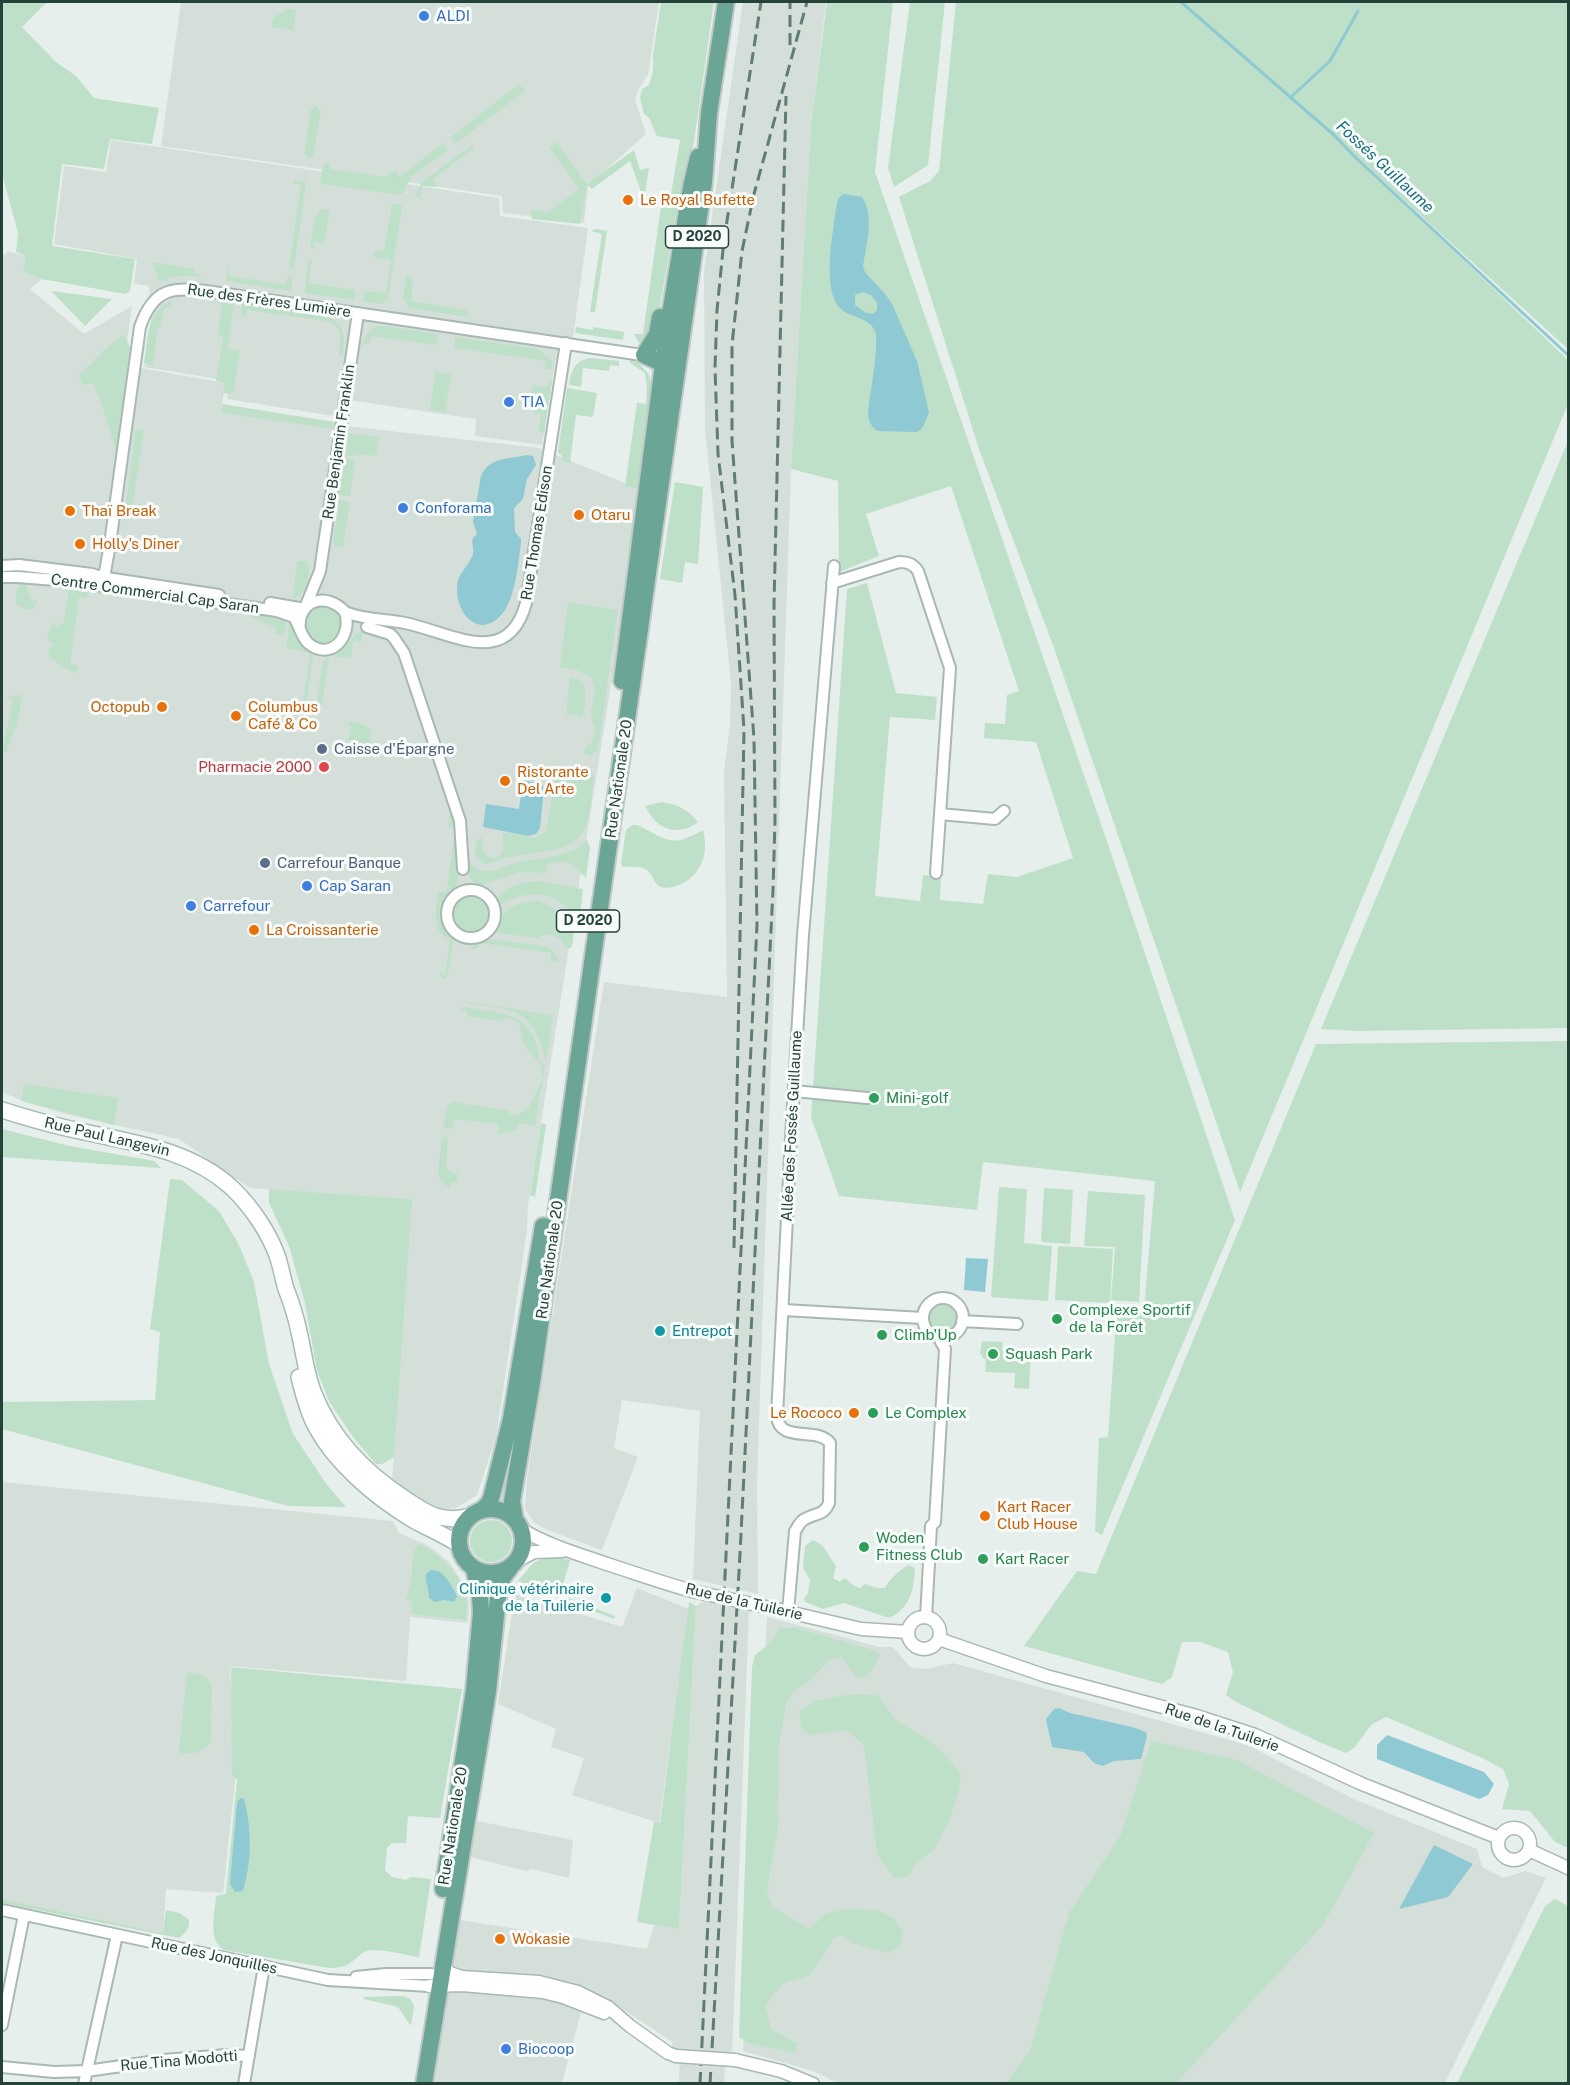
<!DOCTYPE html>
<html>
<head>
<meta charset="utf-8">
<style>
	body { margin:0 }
	#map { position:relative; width:1570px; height:2085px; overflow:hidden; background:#e6efeb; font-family:"Public Sans",sans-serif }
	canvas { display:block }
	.frame { position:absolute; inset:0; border:3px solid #24423a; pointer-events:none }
</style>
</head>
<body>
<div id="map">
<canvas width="1570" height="2085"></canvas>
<div class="frame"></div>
</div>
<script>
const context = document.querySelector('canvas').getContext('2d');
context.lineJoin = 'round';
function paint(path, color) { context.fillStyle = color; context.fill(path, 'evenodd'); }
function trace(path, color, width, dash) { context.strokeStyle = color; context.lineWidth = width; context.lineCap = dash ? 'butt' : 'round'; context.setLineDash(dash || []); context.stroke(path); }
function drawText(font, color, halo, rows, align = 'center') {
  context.font = font + ' "Public Sans",sans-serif'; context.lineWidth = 6; context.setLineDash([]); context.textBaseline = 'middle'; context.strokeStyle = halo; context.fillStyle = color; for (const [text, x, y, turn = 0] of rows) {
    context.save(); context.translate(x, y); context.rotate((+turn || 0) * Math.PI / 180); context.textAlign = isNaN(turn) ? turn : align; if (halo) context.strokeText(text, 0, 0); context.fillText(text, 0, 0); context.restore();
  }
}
const built = new Path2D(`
	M181,2H659L648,75L639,88L635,99L646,134L588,186L584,223L503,213L502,196L161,146Z
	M743,2H826L811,124L791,469L757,1482L758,1594L693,1579L700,1411L622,1400L614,1448L638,1457L602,1550L545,1529L534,1522L525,1509L527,1480L604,982L727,997L724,770L730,725L731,683L705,429L704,272Z
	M111,140L499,198L500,216L588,228L571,352L557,351L542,445L475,436L476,419L342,399L340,417L227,399L230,381L144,367L151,322L149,286L134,284L137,259L54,244L64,166L106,172Z
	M7,251L25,256L23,272L42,279L30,289L84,334L132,306L124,365L225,383L221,413L310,425H338L539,448L642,490L541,1123L528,1205L527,1230L496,1437L477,1495L456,1508L441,1510L392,1481L411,1199L250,1188L179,1139L66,1114L22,1101L2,1092V254L6,255Z
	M2,1482L393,1521L399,1533L429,1546L449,1562L467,1590L469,1604L468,1623L410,1617L406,1681L230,1666L236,1772L223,1893L166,1889L163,1933L2,1899Z
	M637,1588L689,1609L659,1823L572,1795L584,1758L551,1747L556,1729L498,1704L515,1594L622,1627Z
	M704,1601L749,1611L732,2057L737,2060L725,2068L724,2083H679L680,2054L672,2048V2042L603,1996L582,2009L562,2083L433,2084L460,1920L647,1949L654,1925L679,1929L696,1606Z
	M767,1617L880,1647H893L910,1667L926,1669L953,1663L1247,1745L1356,1800L1477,1849L1482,1867L1503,1878L1526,1871L1546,1878L1445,2083L840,2084L813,2071L743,2051Z
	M477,1821L573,1840L569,1878L532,1869L526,1871L470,1857Z`);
const green = new Path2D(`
	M2,2H47L22,27L56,62L76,76L94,98L159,108L152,144L110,139L104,169L62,164L52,246L135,259L130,291L125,294L42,279L23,272L25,256L16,252L18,233L2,173Z
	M661,2H714L694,141L677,210L657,322L647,338L639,343L634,334H643L662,199L670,200L680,140L657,136L649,118L644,114L640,98L642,89L649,85L653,71V55Z
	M827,2H893L875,172L1111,853L1235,1220L1102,1535L1095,1531L1099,1438L1108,1437L1117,1307L1144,1309L1155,1181L983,1162L977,1210L839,1196L811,1117L847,589L867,583L896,693L937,697L935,720L890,717L875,896L920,901L923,875L941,877L940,900L983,904L988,874L1017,877L1073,858L1036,742L984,738L985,723L1005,724L1007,695L1019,691L951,486L866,514L879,556L839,572L838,481L791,469L811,124Z
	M910,2H945L928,165L894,187L888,168Z
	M956,2H1568V349L1341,143L1568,360V404L1240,1192L1054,648L979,449L899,197L930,181L939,171Z
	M287,9L296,10L293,30L272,27L273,18Z
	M519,84L525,91L455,144L451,137Z
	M316,106L321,112L313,157L308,158L304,154L311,109Z
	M556,142L587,184L634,150L640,170L649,168L644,200L630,161L592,189L587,185L580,224L532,219L531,210L548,212L579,189L549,147Z
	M443,143L448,150L412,176L402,194L398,195L322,184L320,181L323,165L327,162L331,169L385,177L395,170L400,177Z
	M472,145L474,148L433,179L438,187L422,186L420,197H415L422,182Z
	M294,180L306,182L294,269L289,268L301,185L293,183Z
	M392,203L401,205L402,208L388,298L382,304L363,301L364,291L386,293L391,260L374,257L375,250L384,251Z
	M324,209L330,210L324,243L315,242L314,250L310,247L314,219L319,211Z
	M597,229L607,231L595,312H590L602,234L591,231Z
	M308,259L312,260L309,283L355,290L354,300L305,293Z
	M152,262L194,269V273L201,274L199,277C184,275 173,276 159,282Z
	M228,269L230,270V276L286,285L288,276L293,277L291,291L226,281Z
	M406,276L413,278L411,301L468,310L467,317L409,308L403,297Z
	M51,291L112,299L85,326Z
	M172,300L169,307H164L160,327H158L153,365L144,363C148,337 146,314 172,300Z
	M215,300L234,303L228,349L240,351L233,394L223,393L225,383L216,381L223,336L218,335L222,304L215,303Z
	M242,304L331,318C346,327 345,339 343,356L339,355L340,332L332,322L247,310L245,317L241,316Z
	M378,326H385L438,334L436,345L371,336L369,344L362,343L370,330Z
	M576,327L593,330V327L624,332L623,340L575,333Z
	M124,334L130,347L116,451L103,408L93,383L83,385L78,376C94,363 106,346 124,334Z
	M455,337L538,349L551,360L553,369H545L546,361L454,348Z
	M591,358L619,361V366L610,365L609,371L583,368L581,387L569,385C571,371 575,360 591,358Z
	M630,360L637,362L649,374L653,393L641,489L625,486L637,403L646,404L647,388L645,373L630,363Z
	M435,372L451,374L445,412L430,410Z
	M549,380L552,381L544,434L539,432L541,414L535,413L533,404L530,403L532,385L547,388Z
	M567,388L597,393L593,417L576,415L570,464L562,461V456L558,452Z
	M222,404L334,422L333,429L221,413Z
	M136,429L144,431L130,520L124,519Z
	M349,433L379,437L376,456L358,454L357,456L345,455Z
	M1568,441V1028L1358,1031L1321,1029Z
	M345,458L355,460L350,496L339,495Z
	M675,482L703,487L698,564L685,562L682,583L660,579Z
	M339,500L350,502L343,548L334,546V537Z
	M300,561H305L309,564C309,578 307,594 293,599L297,562Z
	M23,581L29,583L26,585L32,601L37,600L34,609L27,610L16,604V591Z
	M70,584L88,587L87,598L79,597L70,664L79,666L76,673L66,669L50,658L48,650L53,646V644L47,639L52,623L57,626L64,622Z
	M100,589L266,613L287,618L284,635L275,633L276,628L243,613L118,594L98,595Z
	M568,602L618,610L598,750L590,756L586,755L584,752L586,747L592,743L595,726C580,701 620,675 560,667Z
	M304 624a19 19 0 1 1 38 0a19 19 0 1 1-38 0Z
	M290,621L296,638L313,656L307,701L303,704L297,703L303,702L310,653L286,648Z
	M362,631L370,632L369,635L362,634L361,642L353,641L351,658L329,656L322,705H320L317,700L323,662C328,653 336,653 343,648C351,642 353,634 362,631Z
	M570,677C592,681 585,700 583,717L566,714Z
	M20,694C25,708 11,738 7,752L2,753L13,700L5,698Z
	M349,722C367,725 373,724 370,745L346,740L349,738L351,727L348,725Z
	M582,768C588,769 593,771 594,778C591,794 592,814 585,828C573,855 533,851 510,857C502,858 495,862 488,864L483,863L475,854L476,842L483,837C482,848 482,856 494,858C508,854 502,843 503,832L534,838L546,832L555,780L568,777Z
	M661,802C677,804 688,809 698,822C677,838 656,829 645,806Z
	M450,812L457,827L455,828L457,831L458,882C455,893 443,897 441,910C440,922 447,926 452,936C455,943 449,966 448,975L445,979L441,978L440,973L445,974L450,939C430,932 436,908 439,892H446L447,890L455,828L448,827Z
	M632,825H637C667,839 670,849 703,830C709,853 702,875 679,885C674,887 667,889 661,887C654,884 654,878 650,873C643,865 632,867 623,867L621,864L626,830Z
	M587,840L590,848L586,878C572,864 568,857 547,865V873L521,872L481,885C469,883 466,870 469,860L477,870L492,871L518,862L555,856L576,849Z
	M540,881L583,889L579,924C557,890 532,887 498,906L497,900C507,885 523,882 540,881Z
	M452 913a18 18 0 1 1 36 0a18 18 0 1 1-36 0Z
	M537,901C556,906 582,924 571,948H567L559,938L548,934L536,938L498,933L496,930C501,908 516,903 537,901Z
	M486,939L545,946C553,949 557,953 558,962L550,961L551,953L480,943L477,949H470L473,942Z
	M464,1001L550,1015L553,1019L546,1061C533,1007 514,1010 466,1003Z
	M462,1007C503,1013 535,1011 540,1062L545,1066L535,1126L518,1123L517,1130L498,1134L499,1124L454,1119L452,1129L443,1128L447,1106L453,1102L509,1111L510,1115L518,1114L529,1107L542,1080L541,1065L524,1045L518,1021L509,1018L497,1021L467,1016L468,1012L463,1010L462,1013Z
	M1568,1041V1848L1555,1842L1530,1811L1502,1809L1509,1784L1503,1769L1480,1757L1386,1717L1372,1724L1354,1748L1346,1753L1319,1742L1236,1702L1226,1695L1233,1672L1228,1652L1200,1642H1182L1172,1677L1162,1684L1024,1646L1077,1571L1096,1574L1316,1044Z
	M24,1084L118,1098L114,1125L22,1101Z
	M541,1123L546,1124V1126L535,1197L530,1195Z
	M2,1129L70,1146L154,1161L161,1168L2,1157Z
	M442,1136L448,1137L446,1169L450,1172L458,1174L457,1183L451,1182L450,1188L441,1182L438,1175Z
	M170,1179L182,1180L219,1211L239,1245L254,1282L269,1364L293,1434L327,1485L346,1507L288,1506L2,1429V1402L155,1400L160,1332L150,1329Z
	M999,1187L1027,1189L1024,1243L1052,1246L1048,1301L991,1297Z
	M1044,1188L1073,1190L1070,1244L1041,1242Z
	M269,1189L412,1199L394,1457L382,1464H376L353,1437L330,1403L317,1371L305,1303L289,1246L269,1203Z
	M1088,1191L1145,1195L1139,1302L1111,1300L1115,1247L1084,1246Z
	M1058,1246L1113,1249L1110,1303L1055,1300Z
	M929 1319a14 14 0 1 1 28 0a14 14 0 1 1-28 0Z
	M982,1341L1003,1342L1002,1351L1031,1353L1029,1389L1014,1388L1015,1373L985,1372L986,1359L982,1358V1355L980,1354Z
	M470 1541a21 21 0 1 1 42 0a21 21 0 1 1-42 0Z
	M813,1540L822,1545L836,1566L833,1578L840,1582L844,1578C850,1581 854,1587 860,1588L865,1584L877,1588H885C890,1578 898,1572 908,1565L915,1568C914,1589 910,1609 889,1618L844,1603L823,1609L805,1602L804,1598L808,1593L810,1580L803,1567L805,1546Z
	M419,1544C435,1550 460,1574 465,1591C468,1601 467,1611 466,1620L411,1614L413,1601L406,1600C408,1594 410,1588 411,1581C413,1569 410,1553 419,1544Z
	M559,1557L570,1560L560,1595L615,1616L614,1619L518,1581C535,1562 531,1559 559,1557Z
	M689,1602L696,1606L679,1929L637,1922L654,1822L660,1823Z
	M780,1628H796L873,1650L880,1654C876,1667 871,1676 858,1679L841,1657L829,1660L811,1679L792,1693L786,1705L779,1744L778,1828L767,1891L772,1907L809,1929L825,1914L847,1909L877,1910L894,1919L903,1932L901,1945L888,1953L852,1943L843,1935L834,1938L810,1975L784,1983L765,2005L771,2029L797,2043L795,2053L748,2043L739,2037L752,1667L755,1655L771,1642Z
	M231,1667L462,1689L440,1818L408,1816L406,1843H392L387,1848L385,1870L392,1877L406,1880L411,1877L431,1879L419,1957C407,1955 382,1949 371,1950C354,1952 357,1969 329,1968L224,1950C207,1940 215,1913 216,1896L226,1894L237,1780L232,1775Z
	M187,1673C199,1674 206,1674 212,1685L211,1741C202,1754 194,1754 179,1753Z
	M851,1694L877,1695L895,1719L930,1741L946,1756L961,1774L959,1791L949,1821L933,1851L917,1862L907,1877L894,1878L877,1854L864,1745L847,1730L811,1735L801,1728L799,1711L815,1701Z
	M1151,1741L1237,1760L1374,1833L1323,1925L1176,2083H1006L1030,2051L1069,1913L1121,1835Z
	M2,1899L163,1933L166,1910L180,1913L189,1920C190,1929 185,1933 179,1938L2,1903Z
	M1555,1899L1568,1906V2083H1457L1545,1906Z
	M403,1996L410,1999L414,2006L411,2026L398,2007L364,1999V1997Z`);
const water = new Path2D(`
	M843,194L862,197C875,216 866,246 863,267L865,272L886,295L893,306L917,361L929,412L923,427L917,432L878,431C871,427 869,422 868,414C869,397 880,345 875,331C869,317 851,318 841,309C821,291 833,233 836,209L838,199ZM863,292L871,295L877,303V310L873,314L866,313L855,305V295Z
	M527,455L533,456L536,465L527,479L523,499L514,508L515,532L521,539V543C518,564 516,592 505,610C483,642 456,617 457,587C457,574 469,566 473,554C475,546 468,541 477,534L473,522L481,476C490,456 508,460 527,455Z
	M523,780L540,784L544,788L540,828L536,834L528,836L483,827L486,804L519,809Z
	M966,1258L988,1259L985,1292L964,1290Z
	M431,1570C445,1570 450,1584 456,1594L457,1597L454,1602L444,1600L435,1602L429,1598C429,1590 425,1580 426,1574Z
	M1059,1708L1070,1713L1132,1727L1146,1732L1147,1736L1141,1759L1114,1761L1103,1766L1094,1763L1084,1752L1052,1747L1046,1719L1054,1709Z
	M1387,1735L1484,1772L1494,1784L1488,1795L1479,1799L1377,1759V1745Z
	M241,1798L244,1799C252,1830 252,1860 243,1891L235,1892L230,1884L237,1802Z
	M1434,1845L1473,1864L1448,1897L1399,1909Z`);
const stream = new Path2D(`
	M1181,2L1335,136L1355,157L1568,355
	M1291,97L1330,61L1358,11`);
const minor = new Path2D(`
	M2,566L19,565L92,574L100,577L219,595
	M2,577H18L69,581L277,611L294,617C299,625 301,636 308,643C330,662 353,637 345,612C327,591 296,600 300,630
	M832,583L899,562C908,562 913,564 918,571L950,668L936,873
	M94,584L105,572L110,544L140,327C154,286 174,287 213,292L649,356
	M270,603L305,609
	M305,608L320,571L358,313
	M345,612C364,620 386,619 405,623C452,633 508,670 526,603L566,343
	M367,627L390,634L394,638L404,653L460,821L463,869
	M940,814L995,819L1004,811
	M447 914a24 24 0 1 1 48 0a24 24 0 1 1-48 0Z
	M794,1091L867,1098
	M923 1318a20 20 0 1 1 40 0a20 20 0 1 1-40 0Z
	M784,1310L923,1318
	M962,1321L1017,1324
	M788,1612L795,1531C798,1527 800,1521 805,1519C815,1513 824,1516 829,1503L830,1443C817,1426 779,1444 777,1416L791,1138L803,935L834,566
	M926,1618L931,1526L935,1522L945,1349L941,1342
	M2,1910L328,1980L429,1986
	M356,1977L386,1974H431
	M2,2025L24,1915
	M2,2067L54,2072L87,2071L163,2060L227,2055L249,2056
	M84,2084L117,1935
	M244,2084L264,1966`);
const tertiary = new Path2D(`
	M521,1529C547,1545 578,1554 607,1564C635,1573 663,1583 692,1591
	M517,1561L534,1552L562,1551
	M780,1610L861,1629L908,1632
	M908 1633a16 16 0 1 1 32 0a16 16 0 1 1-32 0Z
	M939,1639L1046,1676L1193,1715L1255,1735L1362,1784L1499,1838
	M1498 1844a16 16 0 1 1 32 0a16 16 0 1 1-32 0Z
	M1529,1850L1568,1868
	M442,1965L450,1973L462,1977L539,1982L578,1992L608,2007L630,2026L668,2053L676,2056
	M429,1986L462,1985L543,1992L563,1997L604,2013
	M735,2060L781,2071L813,2084`);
const secondary = new Path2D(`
	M2,1110C30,1119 59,1127 89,1133C140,1144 191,1151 231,1187C251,1206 269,1232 278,1258C281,1268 283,1279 286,1289C292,1304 296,1317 299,1332C304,1352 306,1375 314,1394C332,1439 364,1472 404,1498C428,1514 442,1524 471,1516
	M299,1377C303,1393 307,1410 315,1425C334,1462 374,1496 410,1518C425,1527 443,1534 458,1544`);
const primary = new Path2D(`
	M660,317L657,334L644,355L663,364L670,371
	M622,681L668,326L691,187L698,157
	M459 1541a32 32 0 1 1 64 0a32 32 0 1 1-64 0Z
	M482,1510L489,1503L492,1495L511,1419L543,1226
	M515,1519L512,1501L532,1382L704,182L709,113L726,2
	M443,1889L474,1690L481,1612L480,1597L474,1569
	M424,2084L488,1691L499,1588L503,1577L510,1568`);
const rail = new Path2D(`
	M790,45V2
	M734,1248L744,730L735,595L718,454L715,368L717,310L724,240L761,2
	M700,2084L757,925L754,739L732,441V345L742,251L754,194L807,2
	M710,2084L740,1554L773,890L775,821L774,604L786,96`);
const tertiaryBridge = new Path2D(`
	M692,1591L780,1610
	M676,2056L735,2060`);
const markers = [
	[424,16,6,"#3f7fe0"],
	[628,200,6,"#e8710a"],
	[509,402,6,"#3f7fe0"],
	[403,508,6,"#3f7fe0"],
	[70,511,6,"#e8710a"],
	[579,515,6,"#e8710a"],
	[80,544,6,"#e8710a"],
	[162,707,6,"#e8710a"],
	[236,716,6,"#e8710a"],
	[322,749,6,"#5c6f8a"],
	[324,767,6,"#e0444e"],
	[505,781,6,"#e8710a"],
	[265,863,6,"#5c6f8a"],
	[307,886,6,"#3f7fe0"],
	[191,906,6,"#3f7fe0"],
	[254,930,6,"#e8710a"],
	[874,1098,6,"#2e9e5b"],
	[1057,1319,6,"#2e9e5b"],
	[660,1331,6,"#0f9aa8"],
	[882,1335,6,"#2e9e5b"],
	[993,1354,6,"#2e9e5b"],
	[854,1413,6,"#e8710a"],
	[873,1413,6,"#2e9e5b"],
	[985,1516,6,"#e8710a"],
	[864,1547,6,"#2e9e5b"],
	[983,1559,6,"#2e9e5b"],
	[606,1598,6,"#0f9aa8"],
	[500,1939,6,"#e8710a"],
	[506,2049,6,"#3f7fe0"]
];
const shields = [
	[697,237,63],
	[588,921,63]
];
const shieldNames = [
	["D 2020",697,237],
	["D 2020",588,921]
];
const shopNames = [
	["ALDI",436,16],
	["TIA",521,402],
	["Conforama",415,508],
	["Cap Saran",319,886],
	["Carrefour",203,906],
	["Biocoop",518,2049]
];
const foodNames = [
	["Le Royal Bufette",640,200],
	["Thaï Break",82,511],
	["Otaru",591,515],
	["Holly's Diner",92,544],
	["Octopub",150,707,"right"],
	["Columbus",248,707],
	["Café & Co",248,724],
	["Ristorante",517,772],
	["Del Arte",517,789],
	["La Croissanterie",266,930],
	["Le Rococo",842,1413,"right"],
	["Kart Racer",997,1507],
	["Club House",997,1524],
	["Wokasie",512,1939]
];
const streetNames = [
	["Rue des Frères Lumière",269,301,8],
	["Rue Benjamin Franklin",339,442,-82],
	["Rue Thomas Edison",537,533,-81],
	["Centre Commercial Cap Saran",155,594,8],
	["Rue Nationale 20",619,779,-82],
	["Allée des Fossés Guillaume",792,1126,-87],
	["Rue Paul Langevin",107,1137,13],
	["Rue Nationale 20",550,1260,-82],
	["Rue de la Tuilerie",744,1602,13],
	["Rue de la Tuilerie",1222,1728,19],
	["Rue Nationale 20",453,1826,-81],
	["Rue des Jonquilles",214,1956,12],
	["Rue Tina Modotti",179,2061,-5]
];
const serviceNames = [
	["Caisse d'Épargne",334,749],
	["Carrefour Banque",277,863]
];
const healthNames = [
	["Pharmacie 2000",312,767]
];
const leisureNames = [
	["Mini-golf",886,1098],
	["Complexe Sportif",1069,1310],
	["de la Forêt",1069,1327],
	["Climb'Up",894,1335],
	["Squash Park",1005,1354],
	["Le Complex",885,1413],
	["Woden",876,1538],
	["Fitness Club",876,1555],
	["Kart Racer",995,1559]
];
const cultureNames = [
	["Entrepot",672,1331],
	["Clinique vétérinaire",594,1589,"right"],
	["de la Tuilerie",594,1606,"right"]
];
const waterNames = [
	["Fossés Guillaume",1385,167,43]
];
paint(built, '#d4dfda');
paint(green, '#bfe0c8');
paint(water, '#8ec9d4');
trace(stream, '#8ec9d4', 3);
trace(minor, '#a8b8b2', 14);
trace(tertiary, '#a8b8b2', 15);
trace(secondary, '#a4bbb3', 18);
trace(primary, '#c2cac8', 20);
trace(minor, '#fff', 10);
trace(tertiary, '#fff', 12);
trace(secondary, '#fff', 15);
trace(primary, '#6aa596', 16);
trace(rail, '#5f7d75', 3, [12, 6]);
trace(tertiaryBridge, '#a8b8b2', 15, []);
trace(tertiaryBridge, '#fff', 12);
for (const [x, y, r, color] of markers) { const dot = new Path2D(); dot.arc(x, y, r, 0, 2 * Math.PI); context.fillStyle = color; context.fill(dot); trace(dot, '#f7fbf9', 2); }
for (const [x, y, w] of shields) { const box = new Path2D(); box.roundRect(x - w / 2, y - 11, w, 22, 4.5); context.fillStyle = '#f7fbf9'; context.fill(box); trace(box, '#24423a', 1.5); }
drawText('bold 14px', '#24423a', null, shieldNames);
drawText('15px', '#366cbe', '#f7fbf9', shopNames, 'left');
drawText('15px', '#c56008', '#f7fbf9', foodNames, 'left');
drawText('15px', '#24423a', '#f7fbf9', streetNames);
drawText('15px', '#4e5e75', '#f7fbf9', serviceNames, 'left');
drawText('15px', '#be3a42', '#f7fbf9', healthNames, 'right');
drawText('15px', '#27864d', '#f7fbf9', leisureNames, 'left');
drawText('15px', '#0d838f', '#f7fbf9', cultureNames, 'left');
drawText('italic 16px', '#1c6f80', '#f7fbf9', waterNames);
</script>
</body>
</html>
